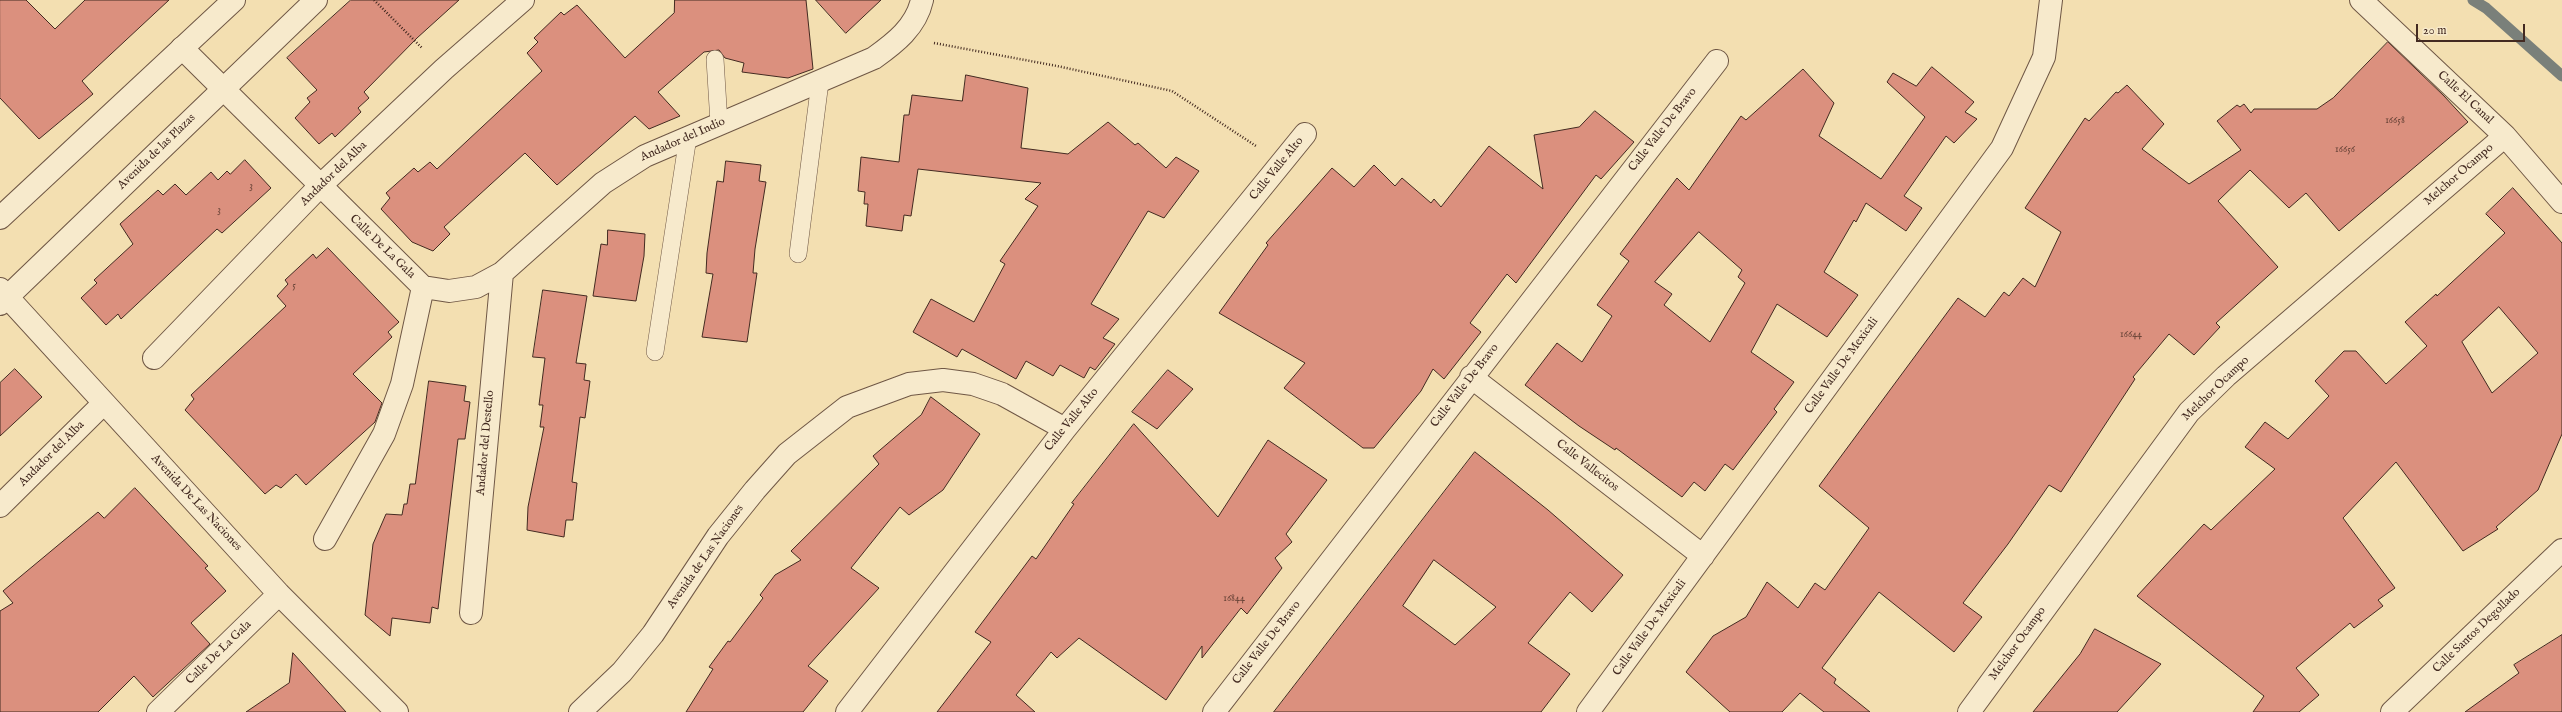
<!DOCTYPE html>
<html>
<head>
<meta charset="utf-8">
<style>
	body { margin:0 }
	#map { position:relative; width:2562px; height:712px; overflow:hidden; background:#f3dfb1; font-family:"IM FELL English",serif }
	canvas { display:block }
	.scale { position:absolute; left:2416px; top:24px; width:109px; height:18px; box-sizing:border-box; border:2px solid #432a21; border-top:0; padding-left:5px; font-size:12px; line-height:14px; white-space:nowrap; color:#432a21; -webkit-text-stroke:3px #f7eacc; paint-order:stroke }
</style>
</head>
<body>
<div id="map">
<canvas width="2562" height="712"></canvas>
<div class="scale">20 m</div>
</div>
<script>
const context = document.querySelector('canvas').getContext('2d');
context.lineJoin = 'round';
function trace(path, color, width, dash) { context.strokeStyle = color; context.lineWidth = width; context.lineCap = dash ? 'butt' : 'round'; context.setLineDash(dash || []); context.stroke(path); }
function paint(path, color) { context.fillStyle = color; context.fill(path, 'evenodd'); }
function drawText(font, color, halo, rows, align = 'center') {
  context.font = font + ' "IM FELL English",serif'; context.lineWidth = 3.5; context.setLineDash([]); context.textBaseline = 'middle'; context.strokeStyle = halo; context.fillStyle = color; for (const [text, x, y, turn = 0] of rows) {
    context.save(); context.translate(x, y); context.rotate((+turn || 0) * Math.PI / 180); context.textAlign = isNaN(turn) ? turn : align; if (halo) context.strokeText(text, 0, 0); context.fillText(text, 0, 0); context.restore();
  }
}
const stream = new Path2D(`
	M2473,0L2486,8L2562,76`);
const building = new Path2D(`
	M0,0H26L55,29L85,0H169L82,81L93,94L39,139L0,98Z
	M351,0H459L417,38L364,92L369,98L358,108L361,112L335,137L332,133L319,144L295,118L310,102L307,98L317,90L287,58Z
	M675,0H806L813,69L788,78L742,72L744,63L725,58L719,50L704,52L658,92L680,116L649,129L635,116L557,185L525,153L444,227L450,234L433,251L412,242L381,209L390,198L386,193L414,168L418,172L430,162L437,169L542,71L527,53L538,42L534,38L561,12L564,15L577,5L625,58L674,13Z
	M816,0H881L846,33Z
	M2388,42L2444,96L2468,122L2339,231L2306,193L2289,208L2250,170L2218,201L2278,267L2216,323L2220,327L2194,355L2169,334L2133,377L2135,379L2061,492L2049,485L2008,544L1963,603L1982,617L1954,652L1879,592L1822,668L1836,679L1834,683L1870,712H1824L1800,693L1782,712H1730L1686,672L1713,636L1746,617L1767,582L1798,608L1815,583L1825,590L1869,528L1819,486L1958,298L1985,317L2004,292L2009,296L2023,278L2035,287L2061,232L2025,208L2085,118L2089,121L2116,92L2118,93L2127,85L2164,124L2142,149L2189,184L2241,150L2217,121L2237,105L2240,107L2244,104L2251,113L2254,109H2317L2333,98Z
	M1932,67L1974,102L1965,112L1977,119L1954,143L1946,136L1904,196L1922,208L1906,231L1866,203L1856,222L1854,220L1824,272L1858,295L1827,337L1777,304L1751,352L1794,382L1774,409L1777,412L1733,470L1725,464L1705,491L1694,482L1682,497L1616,448L1615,450L1579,426L1525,385L1557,343L1582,362L1612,316L1597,305L1629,261L1620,254L1677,178L1689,190L1741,116L1746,120L1803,69L1834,103L1819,136L1881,179L1925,117L1887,82L1893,73L1916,86ZM1699,232L1742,270L1738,277L1745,283L1710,342L1664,305L1672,294L1655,282Z
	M966,75L1028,88L1021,148L1068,154L1108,122L1135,145L1138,143L1166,168L1176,157L1199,171L1164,218L1148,211L1091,304L1119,319L1103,338L1115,344L1095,370L1090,367L1084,378L1060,365L1053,376L1026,361L1016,379L962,349L957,357L913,332L931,299L974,322L1005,264L1000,261L1038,206L1025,199L1041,183L918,169L911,216L904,215L902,231L866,226L868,204H864L865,192L858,191L861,157L899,162L904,115H909L912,95L962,101Z
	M1595,111L1634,142L1601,179L1596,175L1516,283L1507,274L1470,323L1481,332L1444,379L1433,369L1421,391L1374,448H1363L1284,388L1305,363L1219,313L1268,245L1266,243L1332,168L1354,187L1374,165L1395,186L1402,178L1431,203L1434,199L1441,207L1489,146L1543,189L1534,135L1579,127Z
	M245,160L271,188L222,233L217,229L121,319L118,314L106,325L81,298L97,283L94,280L133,244L120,224L158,190L163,195L175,184L186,195L211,172L218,180L227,171L230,174Z
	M726,161L761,165L759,181L766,182L755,249L753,273H757L747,342L702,337L713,274L706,273L707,253L717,181L723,182Z
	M2513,188L2562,243V434L2538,490L2496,527L2498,529L2463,551L2396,462L2343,518L2395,588L2378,600L2383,606L2354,628L2350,623L2296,668L2319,695L2299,712H2253L2264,696L2137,596L2204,524L2211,530L2275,469L2245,447L2265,422L2288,439L2329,396L2315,381L2344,351H2356L2386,384L2427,346L2405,322L2436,294L2437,296L2505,233L2486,214ZM2499,307L2538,353L2492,393L2462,342Z
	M608,230L645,234L644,256L636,301L593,296L601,244L607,245Z
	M328,248L399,322L388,332L392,337L353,374L382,403L375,422L306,485L296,474L281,488L276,485L265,494L185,410L194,399L191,395L286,306L277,296L288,284L285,280L313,254L316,258Z
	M543,290L587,296L576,363L586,364L584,380L590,381L585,418L580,417L572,482L577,483L573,520H566L564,537L527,530L528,507L544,427H540L543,405H539L545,358L533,357Z
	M15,369L42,397L0,436V383Z
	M1168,370L1193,389L1157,429L1132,412Z
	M429,381L466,386L464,401L470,402L465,439H458L438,609L432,607L430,623L392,618L390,636L365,615L373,544L386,514L402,515L404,504H407L410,484H415Z
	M931,397L980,434L943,490L909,515L900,507L851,568L879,588L808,666L828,681L803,712H686L713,669L709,667L728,641L730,642L763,598L760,595L775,575L801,560L791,551L879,464L873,456L921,415Z
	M1134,424L1218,517L1268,440L1327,480L1286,534L1292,542L1275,558L1282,568L1247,614L1241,608L1202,658V646L1166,700L1079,638L1057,658L1051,652L1016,695L1035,712H937L991,642L975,632L1032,556L1036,559L1074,504L1072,503Z
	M1475,452L1548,510L1623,575L1592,612L1570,592L1528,643L1570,674L1541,712H1274ZM1434,560L1496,607L1455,645L1403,606Z
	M135,488L208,566L205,568L226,591L191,623L210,644L153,697L134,676L98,712H0V611L13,603L3,591L98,512L104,518Z
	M2095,629L2161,664L2117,712H2033L2080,654Z
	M2562,635V712H2465L2519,673L2514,665Z
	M293,653L346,712H246L289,683Z`);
const path = new Path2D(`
	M374,0L422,48
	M934,43L1057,66L1172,91L1256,146`);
const service = new Path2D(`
	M715,59L719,123
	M798,254L820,82
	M655,352L688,137`);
const minor = new Path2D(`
	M2361,0L2505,136L2562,202
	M182,48L423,287
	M423,287L449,291L476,287L502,273L603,183L645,156L874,58C895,43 916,27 922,0
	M0,289L279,594L397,712
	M154,358L320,186L444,69L523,0
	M1471,377L1703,556
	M0,506L104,403
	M325,539L384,434L402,384L423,287
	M471,613L502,273
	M158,712L279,594
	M580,712L622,672L653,634L718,536L755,490L787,454L847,407L909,384L943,380L973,384L1002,394L1065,429
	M847,712L1065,429L1305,134
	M1214,712L1717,61
	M1588,712L2002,148L2044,57L2051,0
	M1969,712L2189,412L2226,376L2505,136
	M2392,712L2562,550`);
const tertiary = new Path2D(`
	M0,218L234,0
	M0,304L316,0`);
const numberNames = [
	["16658",2395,121],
	["16656",2345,150],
	["3",251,187],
	["3",219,211],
	["5",294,286],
	["16644",2131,335],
	["16844",1234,599]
];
const streetNames = [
	["Calle El Canal",2465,98,43],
	["Calle Valle De Bravo",1663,130,-52],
	["Andador del Indio",683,140,-24],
	["Avenida de las Plazas",157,152,-44],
	["Calle Valle Alto",1277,169,-51],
	["Andador del Alba",334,174,-44],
	["Melchor Ocampo",2459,175,-41],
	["Calle De La Gala",382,247,44],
	["Calle Valle De Mexicali",1842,366,-54],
	["Calle Valle De Bravo",1465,386,-52],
	["Melchor Ocampo",2216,389,-44],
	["Calle Valle Alto",1072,420,-51],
	["Andador del Destello",486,443,-85],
	["Andador del Alba",52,454,-45],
	["Calle Vallecitos",1587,466,38],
	["Avenida De Las Naciones",196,503,47],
	["Avenida de Las Naciones",706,557,-55],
	["Calle Valle De Mexicali",1650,628,-54],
	["Calle Santos Degollado",2477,631,-44],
	["Calle Valle De Bravo",1267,643,-52],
	["Melchor Ocampo",2018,644,-54],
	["Calle De La Gala",219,653,-44]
];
trace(stream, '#7a807a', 11);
paint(building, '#db907e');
trace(building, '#432a21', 1);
trace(service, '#6f5745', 18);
trace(minor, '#6f5745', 24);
trace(tertiary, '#6f5745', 24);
trace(path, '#432a21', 2.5, [1, 2]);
trace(service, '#f7eacc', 17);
trace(minor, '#f7eacc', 22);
trace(tertiary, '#f7eacc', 22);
drawText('10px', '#694438', null, numberNames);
drawText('12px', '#432a21', '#f7eacc', streetNames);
</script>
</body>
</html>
